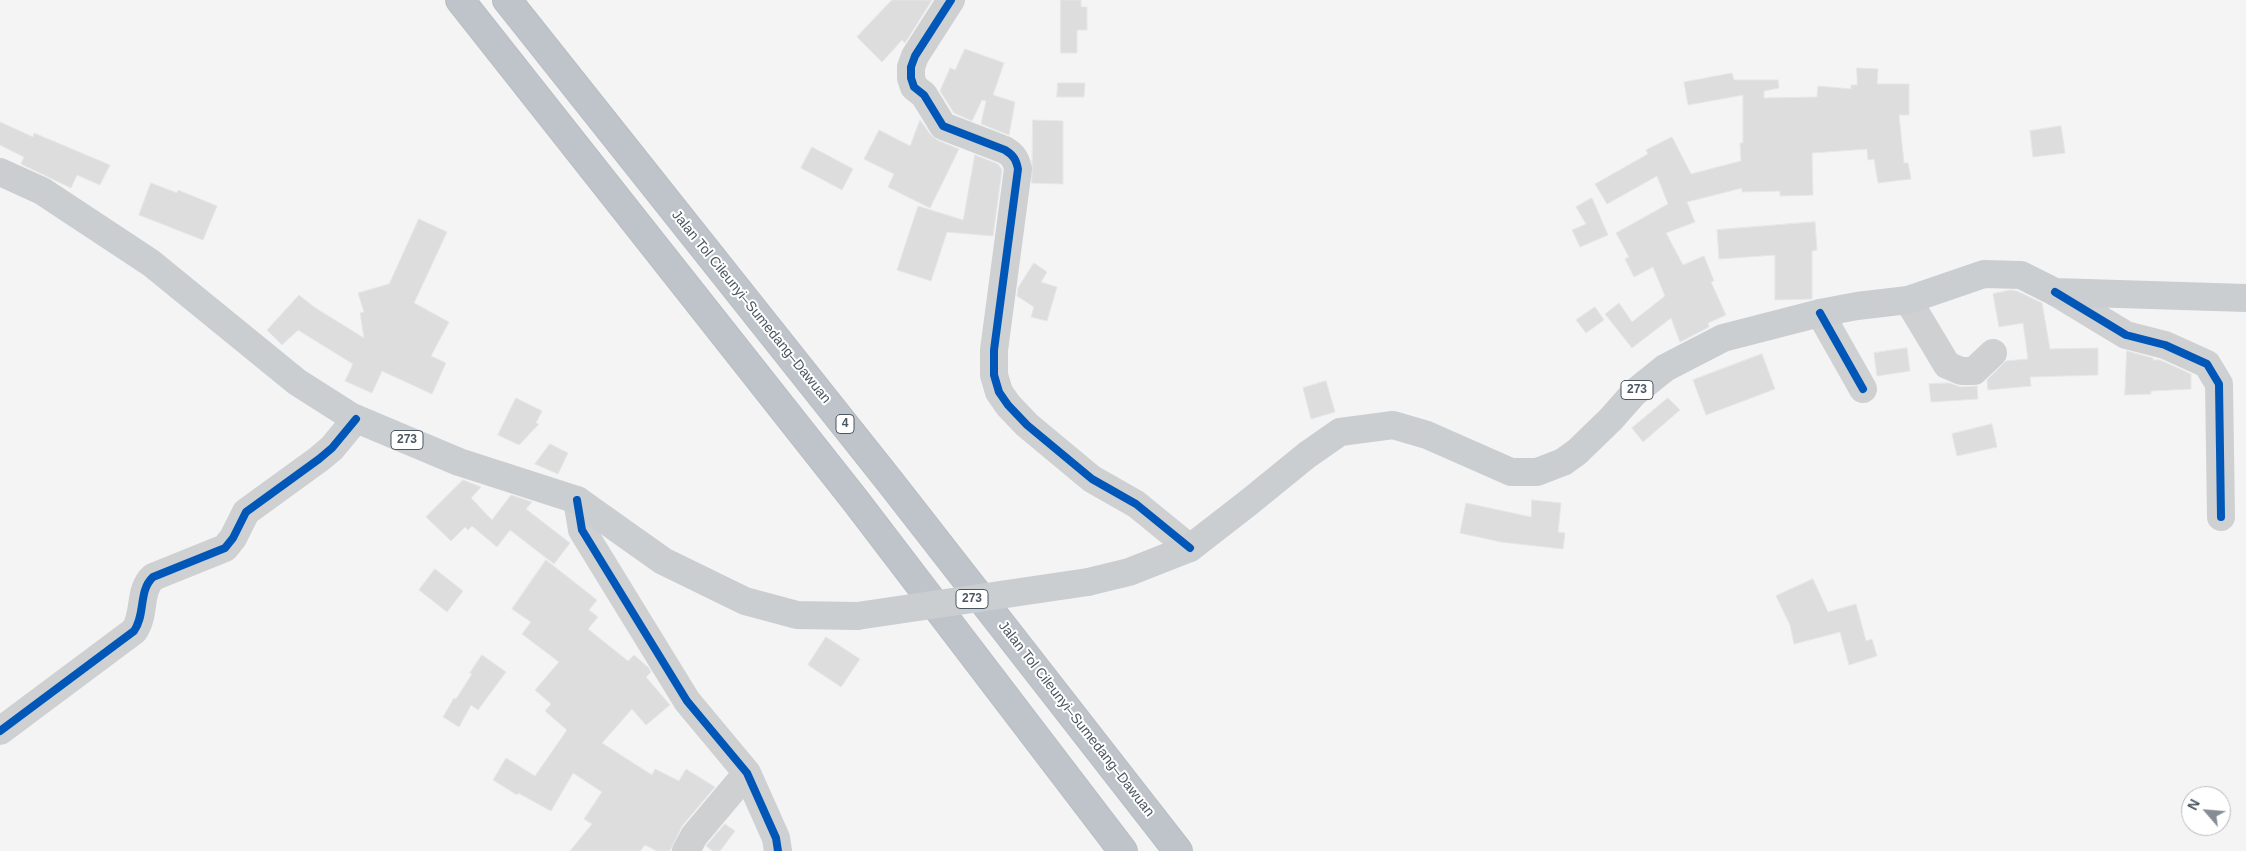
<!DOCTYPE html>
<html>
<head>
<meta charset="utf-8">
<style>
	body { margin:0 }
	#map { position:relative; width:2246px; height:851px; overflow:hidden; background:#f4f4f4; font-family:Arial,sans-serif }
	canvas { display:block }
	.north { position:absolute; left:2181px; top:786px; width:50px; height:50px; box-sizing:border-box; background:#fff; border:1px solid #b7bbc0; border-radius:50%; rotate:297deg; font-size:14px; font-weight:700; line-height:20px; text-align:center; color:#4a5661 }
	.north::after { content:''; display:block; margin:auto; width:18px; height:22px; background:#868d94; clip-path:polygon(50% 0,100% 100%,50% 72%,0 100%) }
</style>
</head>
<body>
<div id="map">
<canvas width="2246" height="851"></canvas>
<div class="north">N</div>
</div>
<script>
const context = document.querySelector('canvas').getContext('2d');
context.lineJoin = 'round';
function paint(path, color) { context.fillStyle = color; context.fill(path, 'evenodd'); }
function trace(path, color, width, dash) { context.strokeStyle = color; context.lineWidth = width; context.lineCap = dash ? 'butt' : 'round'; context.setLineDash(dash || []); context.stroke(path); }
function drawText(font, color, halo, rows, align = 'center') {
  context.font = font + ' Arial,sans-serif'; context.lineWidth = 4; context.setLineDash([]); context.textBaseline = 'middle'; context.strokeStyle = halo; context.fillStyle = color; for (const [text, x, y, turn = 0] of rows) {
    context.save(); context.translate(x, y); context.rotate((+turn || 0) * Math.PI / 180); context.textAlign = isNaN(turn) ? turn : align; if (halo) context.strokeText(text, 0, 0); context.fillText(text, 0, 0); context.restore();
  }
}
const building = new Path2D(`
	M892,0H932L905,43L902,40L882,62L857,37Z
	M1061,0H1081V7H1087V30H1077V53H1061Z
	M965,49L1004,63L993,95L1015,102L1009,135L981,124L986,101L982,100L972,121L954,113L940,91L950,68L955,70Z
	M1857,68L1878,69L1877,84H1909V115H1899L1904,163H1908L1911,179L1878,183L1874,159L1868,160L1867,149L1812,153L1813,195L1780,196V191L1742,192V188L1687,202L1695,222L1666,233L1683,265L1704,256L1714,281L1711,282L1726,315L1708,323L1709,327L1680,342L1671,318L1632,348L1605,314L1619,303L1632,322L1665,296L1653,267L1634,277L1625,259L1629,257L1616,233L1668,204L1657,176L1607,204L1595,184L1648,154L1646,150L1672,137L1691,174L1741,161L1740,143H1743V95L1688,105L1684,82L1732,73L1734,80H1778L1779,88L1764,91V98L1817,97L1818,86L1851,89V85H1857Z
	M1058,83H1085L1084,97H1057Z
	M920,120L930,134L937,140L959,149L930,208L888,187L894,174L864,159L879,130L910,146Z
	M1033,120L1063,121V184L1032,183Z
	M0,122L33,137L34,133L110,165L100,185L77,175L71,188L21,164L24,157L0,145Z
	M2061,126L2065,153L2033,157L2030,131Z
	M812,147L853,169L842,190L801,168Z
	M975,155L998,164L1002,170L993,236L947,232L931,281L897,270L918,206L963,220Z
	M151,183L177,193L178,190L217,206L203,240L139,215Z
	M1592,198L1608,235L1580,247L1572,230L1586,224L1576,207Z
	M419,219L447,232L414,303L449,322L431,356L446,363L432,394L382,371L372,393L345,381L353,364L298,330L282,345L267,330L299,295L314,307L364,338L360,313L364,312L358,293L389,284Z
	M1815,222L1817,250L1812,251V299L1775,300V255L1719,259L1717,230Z
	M1034,263L1047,272L1041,282L1057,287L1047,321L1031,317L1034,307L1017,296L1018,288Z
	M2011,290L2017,291L2042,303L2050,349L2098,348V375L2030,377L2031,386L1988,390L1987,380L2006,361L2028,359L2023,323L1999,327L1993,294Z
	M1595,307L1604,320L1586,333L1576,320Z
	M1907,348L1910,371L1877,376L1874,353Z
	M2127,351L2153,358V360H2160L2191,374V389L2151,391V394L2125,395Z
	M1762,354L1775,389L1706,415L1693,380Z
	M1326,381L1335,412L1311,419L1303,388Z
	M1949,383L1961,387L1977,386L1978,399L1931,402L1929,384Z
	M516,398L542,411L536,423L539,424L519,445L498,435Z
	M1668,398L1680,410L1643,442L1632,428Z
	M1992,424L1997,447L1957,456L1952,434Z
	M550,444L568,453L558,474L535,464Z
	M463,480L481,487L471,498L492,520L511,495L532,502L526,509L570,543L554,564L510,530L497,547L472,526L468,530L465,527L451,541L426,517Z
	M1532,500L1561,503L1558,532L1565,533L1563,549L1501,542L1460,533L1466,503L1531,517Z
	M546,560L597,600L589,610L598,617L588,629L628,661L634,655L649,668L651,672L646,677L670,705L646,725L632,709L602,743L652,775L655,769L679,781L686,769L715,787L682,826L670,851H657L645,845L640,851H570L592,824L584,819L602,792L573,773L551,811L518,793L517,795L493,780L506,758L535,776L567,730L545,711L551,704L535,690L559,662L522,634L531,622L512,609Z
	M435,569L463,591L447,612L419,590Z
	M1813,579L1828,612L1856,604L1866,641L1872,639L1877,656L1849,665L1840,632L1794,644L1790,625L1776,596Z
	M826,637L860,659L841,687L808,665Z
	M482,655L506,672L478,710L471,705L459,727L443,717L454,698L456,699L472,674L470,673Z
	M725,824L735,831L720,851H713L706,846Z`);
const minor = new Path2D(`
	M951,0L915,56L911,67V78L914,87L924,95L943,126L1005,150C1013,155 1016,159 1018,169L994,350V375L999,392L1008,405L1027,425L1092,479L1136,504L1190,548
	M2055,292L2126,335L2165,345L2207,364L2219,384L2221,517
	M1908,300L1947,365L1961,371H1974L1993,353
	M1820,313L1863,389
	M577,500L582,530L687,701L747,773L776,838L778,851
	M0,731L134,631C146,614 138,591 153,577L225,548L233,538L246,512L319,459L332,448L356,419
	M686,851L694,836L747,773`);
const major = new Path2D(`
	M0,172L42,191L151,263L297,382L352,417L459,462L577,500L663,561L745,601L797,615L857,616
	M1088,582L1129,572L1190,548L1248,503L1307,455L1340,432L1393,425L1427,435L1511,472H1537L1563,462L1577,452L1611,419L1634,393L1665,368L1723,338L1820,313L1857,306L1908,300L1984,274L2021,275L2055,292L2246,298`);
const highway = new Path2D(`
	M460,0L855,500L1123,851
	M507,0L891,483L1178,851`);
const majorBridge = new Path2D(`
	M857,616L1088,582`);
const cycleway = new Path2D(`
	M951,0L915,56L911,67V78L914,87L924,95L943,126L1005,150C1013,155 1016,159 1018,169L994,350V375L999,392L1008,405L1027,425L1092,479L1136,504L1190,548
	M2055,292L2126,335L2165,345L2207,364L2219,384L2221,517
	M1820,313L1863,389
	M577,500L582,530L687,701L747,773L776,838L778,851
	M0,731L134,631C146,614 138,591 153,577L225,548L233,538L246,512L319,459L332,448L356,419`);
const shields = [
	[1637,390,32],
	[845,424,18],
	[407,440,32],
	[972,599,32]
];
const shieldNames = [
	["273",1637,390],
	["4",845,424],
	["273",407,440],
	["273",972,599]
];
const streetNames = [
	["Jalan Tol Cileunyi–Sumedang–Dawuan",751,307,51],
	["Jalan Tol Cileunyi–Sumedang–Dawuan",1076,719,52]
];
paint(building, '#ddddde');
trace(building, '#e5e6e7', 1);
trace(highway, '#b9bec3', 30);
trace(minor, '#ced0d2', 28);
trace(major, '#caced1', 28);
trace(highway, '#bec4c9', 28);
trace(majorBridge, '#caced1', 28);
trace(cycleway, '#0057b8', 8);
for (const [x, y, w] of shields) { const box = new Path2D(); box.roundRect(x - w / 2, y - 9.5, w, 19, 4); context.fillStyle = '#fff'; context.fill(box); trace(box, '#4a5661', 1); }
drawText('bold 12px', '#4a5661', null, shieldNames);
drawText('14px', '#4a5661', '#fff', streetNames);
</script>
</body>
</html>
